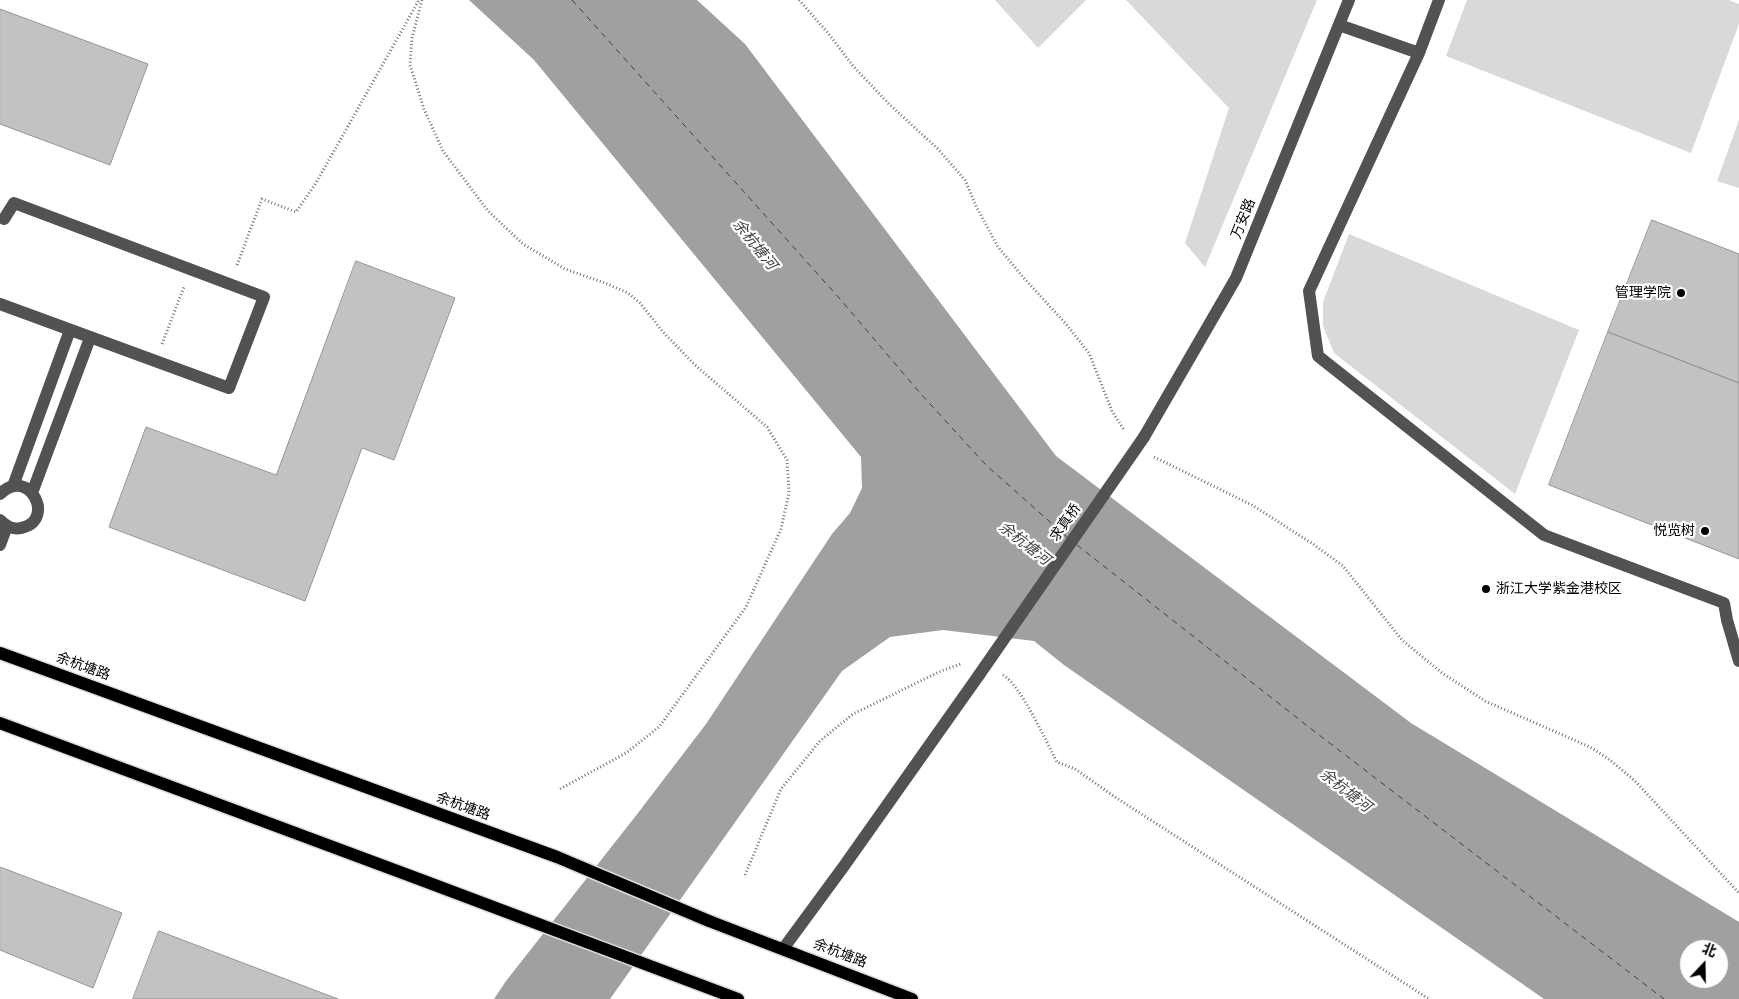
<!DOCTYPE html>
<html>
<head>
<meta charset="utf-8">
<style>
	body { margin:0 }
	#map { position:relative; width:1739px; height:999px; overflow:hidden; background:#fff; font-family:"Sofia Sans Condensed","Noto Sans SC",sans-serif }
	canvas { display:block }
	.north { position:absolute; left:1679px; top:939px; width:50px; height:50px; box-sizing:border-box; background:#fff; border:1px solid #999; border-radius:50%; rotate:21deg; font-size:14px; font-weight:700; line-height:20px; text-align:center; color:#000 }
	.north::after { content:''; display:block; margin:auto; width:18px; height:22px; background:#000; clip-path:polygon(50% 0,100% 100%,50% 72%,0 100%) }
</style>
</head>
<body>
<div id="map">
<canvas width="1739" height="999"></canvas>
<div class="north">北</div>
</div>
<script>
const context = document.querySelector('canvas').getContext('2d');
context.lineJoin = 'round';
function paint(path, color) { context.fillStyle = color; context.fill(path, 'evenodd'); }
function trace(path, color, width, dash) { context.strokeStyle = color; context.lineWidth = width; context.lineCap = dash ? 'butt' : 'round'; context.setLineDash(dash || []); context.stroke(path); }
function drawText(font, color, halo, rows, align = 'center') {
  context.font = font + ' "Sofia Sans Condensed","Noto Sans SC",sans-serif'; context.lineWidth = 4.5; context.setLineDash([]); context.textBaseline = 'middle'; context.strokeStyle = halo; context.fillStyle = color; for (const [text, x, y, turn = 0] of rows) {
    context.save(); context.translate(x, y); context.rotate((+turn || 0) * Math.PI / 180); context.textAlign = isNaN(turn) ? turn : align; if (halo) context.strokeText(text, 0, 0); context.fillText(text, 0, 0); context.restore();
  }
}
const green = new Path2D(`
	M995,0H1086L1038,48Z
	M1126,0H1317L1205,267L1185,243L1229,108Z
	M1467,0H1729L1739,4V24L1691,153L1446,56Z
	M1739,120V188L1717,181Z
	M1349,234L1579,330L1515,494L1334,353L1323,326V302Z`);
const water = new Path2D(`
	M469,0H697L745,44L1056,456L1411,723L1739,922V999H1544L1064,665L1034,641L943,630L890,637L842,671L610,999H494L506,981L638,813L706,724L832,534L850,513L862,488L861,457L534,60ZM1689,949H1719V979H1689Z`);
const ferry = new Path2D(`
	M572,0L840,299L920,393L986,465L1068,538
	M1077,545L1310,728L1664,999`);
const building = new Path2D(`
	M0,9L148,64L110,165L0,124Z
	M1652,220L1739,254V383L1608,332Z
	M356,261L455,298L394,460L362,448L305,601L109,527L146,427L276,475Z
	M1608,332L1739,383V559L1549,485Z
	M0,867L122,913L93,988L0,950Z
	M159,931L338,999H133Z`);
const path = new Path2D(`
	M422,0L412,38L410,65L424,109L443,151L488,211L523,244L565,269L605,283L628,293L640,303L663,332L695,365L767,427L787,460L789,493L781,529L746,607L659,727L626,753L560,789
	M799,0L828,33L853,66L889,104L938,149L965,180L976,206L998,247L1023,277L1066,324L1089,353L1112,411L1124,430
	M237,265L262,199L296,212L316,183L419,0
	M162,344L184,287
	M1154,457L1252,505L1313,544L1343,566L1402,640L1442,673L1485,701L1590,747L1610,760L1634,780L1739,893
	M1003,675C1020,684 1047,743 1057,762L1075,769L1115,797L1429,999
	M745,875L781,789L820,741L853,714L941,671L961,664`);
const minor = new Path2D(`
	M1439,0L1419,53L1309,291L1318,356L1544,535L1724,603L1727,620L1739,661
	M1339,25L1419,53
	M0,304L229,388L264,297L14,203L4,219
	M1144,437L1236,278L1349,0
	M13,486L70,330
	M32,493L90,338
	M0,494C29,465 57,521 21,528C12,530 6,526 0,520
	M0,545L7,526
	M783,949L844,866L979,675`);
const major = new Path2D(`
	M0,653L557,857
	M0,723C245,816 493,905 738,999
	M709,921L912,999`);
const minorBridge = new Path2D(`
	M979,675L1144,437`);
const majorBridge = new Path2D(`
	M557,857L709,921`);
const markers = [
	[1681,293,5,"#000"],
	[1705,531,5,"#000"],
	[1486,589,5,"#000"]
];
const streetNames = [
	["万安路",1244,219,-68],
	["求真桥",1066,523,-55],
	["余杭塘路",83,667,20],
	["余杭塘路",463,807,20],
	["余杭塘路",840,954,21]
];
const poiNames = [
	["管理学院",1671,293],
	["悦览树",1695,531],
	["浙江大学紫金港校区",1496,589,"left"]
];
const waterNames = [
	["余杭塘河",754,245,51],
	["余杭塘河",1024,544,38],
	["余杭塘河",1345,791,38]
];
paint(green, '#d9d9d9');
paint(water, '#a0a0a0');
trace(ferry, '#414141', 1, [6, 5]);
paint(building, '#c2c2c2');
trace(building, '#969696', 1);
trace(major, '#dbdbdb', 15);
trace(path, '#747474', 3, [1, 2.5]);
trace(minor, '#525252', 12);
trace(major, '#000', 12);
trace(majorBridge, '#dbdbdb', 15, []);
trace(minorBridge, '#525252', 12);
trace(majorBridge, '#000', 12);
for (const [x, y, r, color] of markers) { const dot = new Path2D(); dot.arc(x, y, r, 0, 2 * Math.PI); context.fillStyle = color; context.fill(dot); trace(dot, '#fff', 2); }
drawText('14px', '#000', '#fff', streetNames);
drawText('14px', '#000', '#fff', poiNames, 'right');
drawText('italic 15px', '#414141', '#fff', waterNames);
</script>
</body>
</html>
